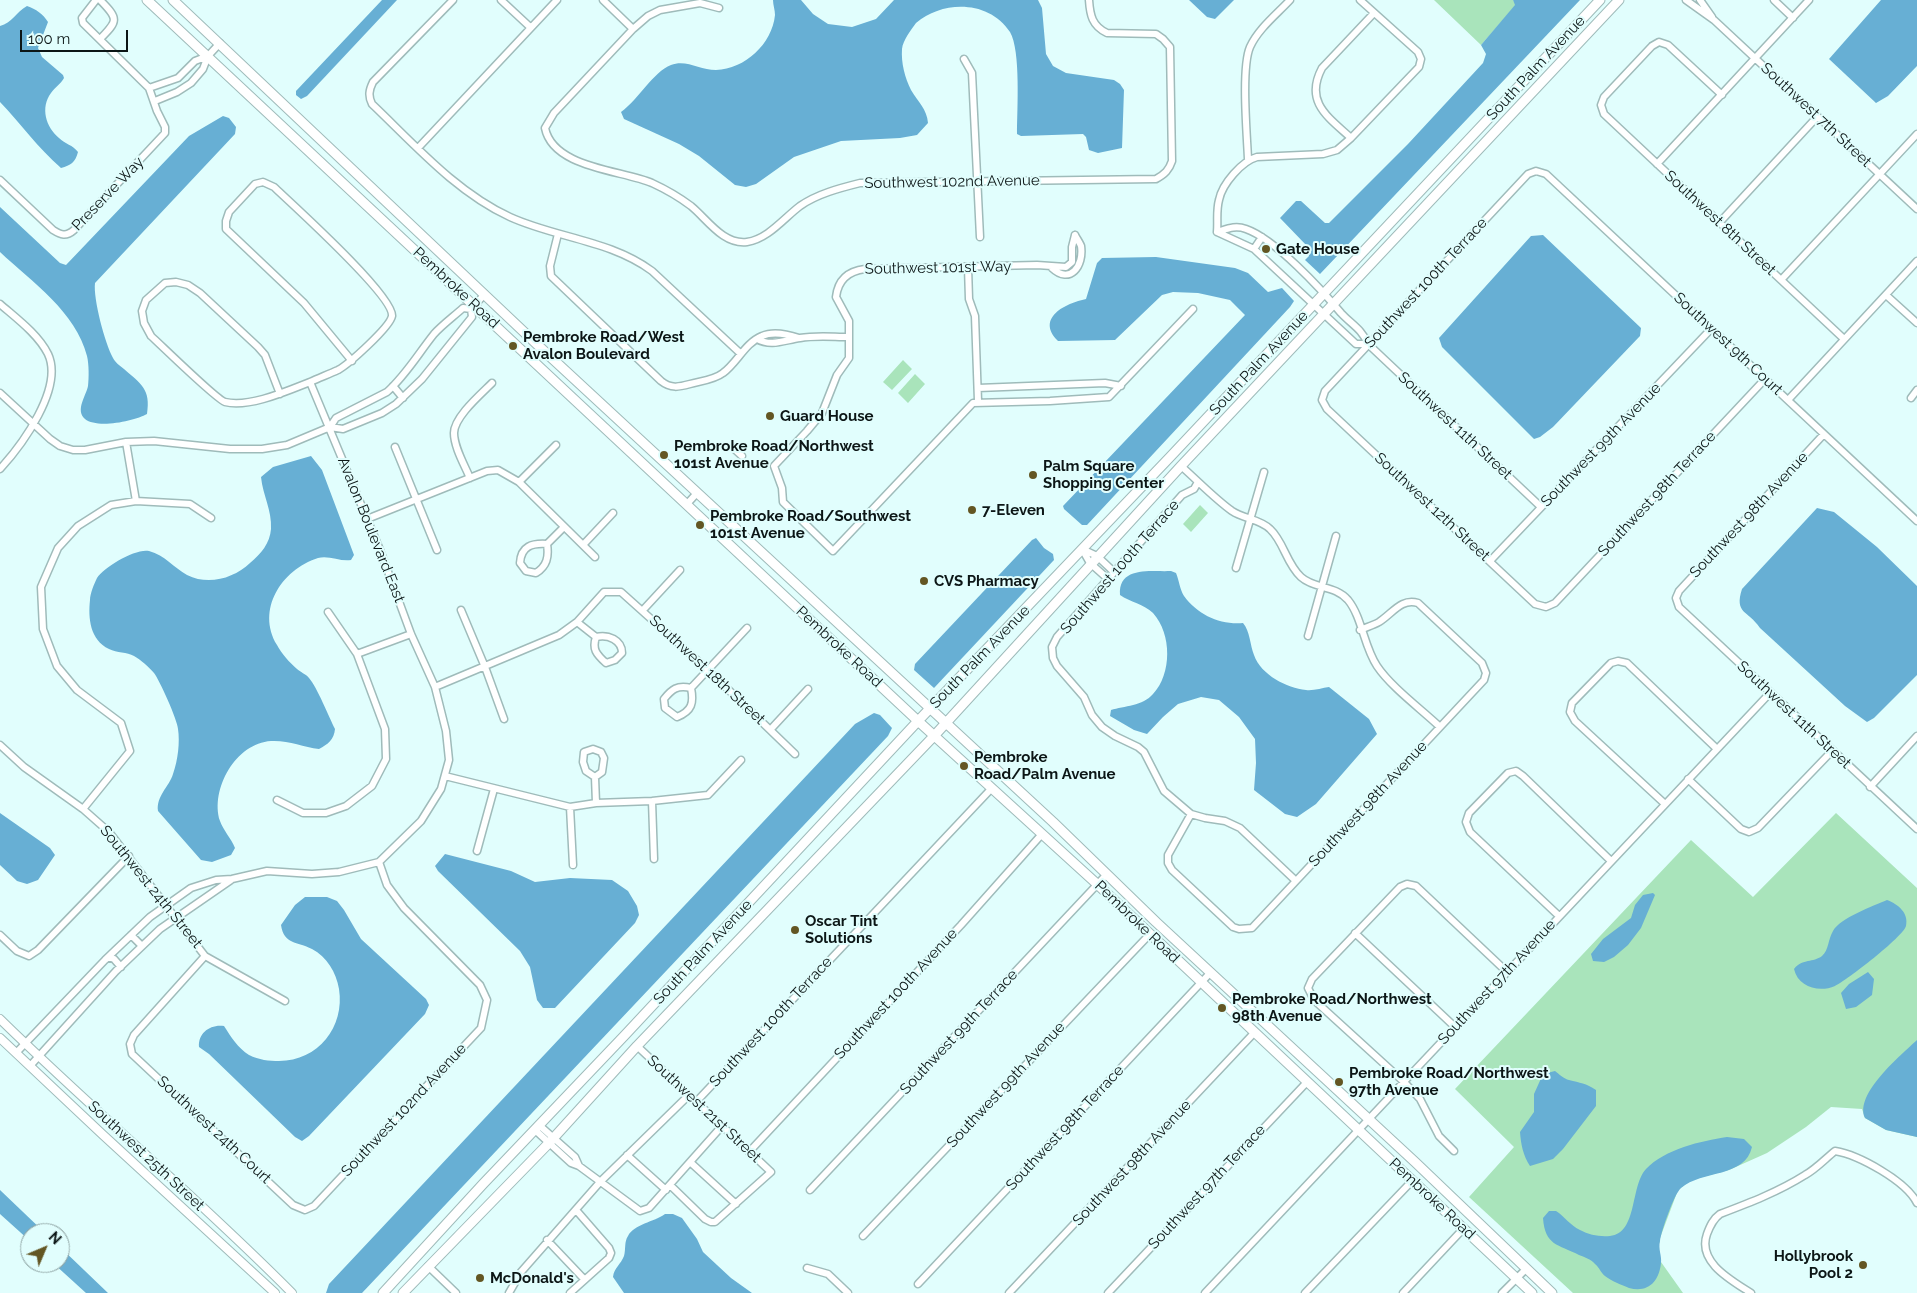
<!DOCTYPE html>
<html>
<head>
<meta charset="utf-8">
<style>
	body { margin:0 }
	#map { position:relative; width:1917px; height:1293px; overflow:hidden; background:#e1fefd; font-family:Raleway,sans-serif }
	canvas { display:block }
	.north { position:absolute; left:20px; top:1223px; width:50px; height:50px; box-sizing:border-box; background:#e1fefd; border:1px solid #8ca1a1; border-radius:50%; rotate:45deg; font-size:14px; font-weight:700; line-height:20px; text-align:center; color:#0c1616 }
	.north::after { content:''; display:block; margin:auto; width:18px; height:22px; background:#635623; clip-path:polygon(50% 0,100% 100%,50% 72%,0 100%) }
	.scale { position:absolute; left:20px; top:30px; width:108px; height:22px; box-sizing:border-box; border:2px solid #0c1616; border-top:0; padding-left:6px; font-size:15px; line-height:18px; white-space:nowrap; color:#0c1616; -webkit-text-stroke:4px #e1fefd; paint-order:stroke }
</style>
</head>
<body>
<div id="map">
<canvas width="1917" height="1293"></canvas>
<div class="north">N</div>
<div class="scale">100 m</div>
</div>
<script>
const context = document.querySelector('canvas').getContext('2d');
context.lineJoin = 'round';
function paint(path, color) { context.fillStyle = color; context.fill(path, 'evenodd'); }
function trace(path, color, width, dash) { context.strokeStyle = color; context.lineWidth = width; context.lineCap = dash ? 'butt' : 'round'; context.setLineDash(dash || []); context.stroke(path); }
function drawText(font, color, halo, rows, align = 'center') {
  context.font = font + ' Raleway,sans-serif'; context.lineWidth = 4; context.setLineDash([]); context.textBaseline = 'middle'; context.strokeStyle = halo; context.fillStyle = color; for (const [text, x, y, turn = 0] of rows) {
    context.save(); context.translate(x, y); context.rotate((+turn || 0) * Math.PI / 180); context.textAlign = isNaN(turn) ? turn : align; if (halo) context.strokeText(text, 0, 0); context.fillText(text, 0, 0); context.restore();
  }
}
const green = new Path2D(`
	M1434,0H1513L1516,5L1481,45Z
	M903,360L912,369L892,390L883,382Z
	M915,374L925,384L908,403L898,393Z
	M1200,505L1208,513L1191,532L1183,524Z
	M1836,813L1917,888V1137L1886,1130L1865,1118L1862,1109L1831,1107L1806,1127L1767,1153L1729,1170L1691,1180L1678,1190L1660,1238L1658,1250L1661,1262L1683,1293H1573L1469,1197L1514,1147L1455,1089L1691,840L1753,897Z`);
const water = new Path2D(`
	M382,0H397L307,96L301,99L296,95V91Z
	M773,0H801L813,14L828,24L852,27L876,19L894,0H1038L1042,8L1046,54L1053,66L1066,73L1114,80L1120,84L1124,90L1122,148L1098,153L1089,150L1086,137L1083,134L1021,136L1017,134C1017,110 1021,51 1010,32C989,0 943,0 916,23C911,30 903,40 902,49C901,63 905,78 911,90C918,102 927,109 928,123L917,135L900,138L841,141L794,157L756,184L746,187L735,185L699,156L679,144L624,119L621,112C639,99 653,72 671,65C686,59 700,70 716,70C745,69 772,44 775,15C775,10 773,5 773,0Z
	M1189,0H1234L1215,19L1207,17Z
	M1513,0H1580L1320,274L1305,260L1309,256L1307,246L1280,218L1296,201H1301L1325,223H1329L1408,144L1483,63L1486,54L1481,45L1515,5Z
	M1881,0H1917V66L1888,96L1876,103L1829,59Z
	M27,6C36,9 43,14 48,22L38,48L42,57L63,75L64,78C61,84 55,87 51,93C40,108 46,127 59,138C65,144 73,145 78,152C75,163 71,165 61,168C38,148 21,124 0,102V26C12,23 16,12 27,6Z
	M223,116L229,118L236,127L235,134L95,283C93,299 105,343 113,358C115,362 120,366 124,369C141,384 151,389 147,414C135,421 97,429 85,419C75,410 86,396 88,386C89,378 89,364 87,356C76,312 32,282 0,252V207L60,263L66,265L189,136Z
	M1543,235L1641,328L1640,336L1553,427L1540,437L1534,439L1442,347L1439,338L1531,236Z
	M1156,257L1235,268L1248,273L1268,292L1282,288L1294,301L1290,307L1087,525H1082L1064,509L1063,506L1245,315L1230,300L1198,293L1173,292L1162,295L1115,340L1058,341C1035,318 1066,303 1086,299L1097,263L1102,258Z
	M311,456L322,470L354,555L351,560C341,562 329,555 318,558C281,570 256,610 277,645C281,653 290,663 297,669C300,672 306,674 309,678C317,687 329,717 335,729C334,740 328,744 319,749C303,747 288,740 271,741C236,743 210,789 220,821C223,830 231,838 235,848L231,855L212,862L201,860L158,811C156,796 169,787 173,774C178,760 180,742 178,729C178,721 159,679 154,673C150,668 140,659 134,656C127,652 117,653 109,649C90,640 88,618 90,600C90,594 94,584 97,578C104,567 136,548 149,551C165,555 174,568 187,575C209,586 234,578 250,563C261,554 270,543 271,529C272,510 263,496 261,477L273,467Z
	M1817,508L1834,512L1877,547L1917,586V675L1874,718L1867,722L1845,706L1760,628C1748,610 1734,614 1742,589Z
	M1036,538L1044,548L1053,554L1054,560L934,688L914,670L915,664L1032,540Z
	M1171,571L1176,573C1179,580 1180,590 1184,596C1198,615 1220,625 1243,623C1250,631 1250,645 1254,655C1261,675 1287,688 1306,690C1313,691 1322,688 1329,687L1369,719L1377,734L1316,804L1297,817L1285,814L1254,790L1256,763L1255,739L1239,717L1219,700L1201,697L1178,704L1163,717L1147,734L1134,730L1110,716L1111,710C1124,706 1143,706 1153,694C1172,674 1172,634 1153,613C1144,604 1130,602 1120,595C1118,566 1151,572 1171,571Z
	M874,713L880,715L892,728L888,736L362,1293H326L329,1284L855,724Z
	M0,813L50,848L55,855L38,880L27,884L17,881L0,865Z
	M445,854L511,871L535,882L570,878L612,880L628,891L637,906L639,915L635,923L555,1008H543L537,1000L530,967L520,951L438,871L435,866Z
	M1653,893L1655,895L1641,928L1628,945L1614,957L1604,962L1593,961L1591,954L1603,939L1631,918L1635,905L1643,895Z
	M305,897H327L337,901L344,910L361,939L426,999L429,1005L425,1014L309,1136L302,1141L295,1137L209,1054L199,1047C198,1033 210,1024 224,1026C231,1037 238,1048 249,1055C259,1060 269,1061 279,1061C318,1061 345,1027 339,989C336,972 327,957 312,949C297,941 284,945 281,925L295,905Z
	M1887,900C1898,904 1909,913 1906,926C1903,937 1847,980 1835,986C1819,993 1798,987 1794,969C1803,958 1813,963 1822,956C1829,950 1828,939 1833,931C1840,918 1873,906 1887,900Z
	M1868,972L1874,979L1872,995L1856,1007L1846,1009L1841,993L1849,984Z
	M1917,1040V1137L1886,1130L1865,1118C1854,1094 1901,1055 1917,1040Z
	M1555,1071C1559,1074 1564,1079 1569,1080C1580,1083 1586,1083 1596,1090V1106L1563,1149L1553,1159L1530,1166C1523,1155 1521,1145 1520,1132L1534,1112V1094L1543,1074Z
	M1727,1137L1744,1139L1752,1147C1745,1178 1702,1170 1681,1188C1674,1194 1661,1232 1660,1241C1658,1249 1662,1256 1661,1263C1659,1282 1648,1293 1629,1288C1622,1285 1611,1281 1605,1276C1601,1273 1599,1267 1595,1264C1591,1259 1584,1257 1579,1255C1558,1244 1545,1246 1543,1218L1549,1211H1556C1564,1216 1571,1226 1580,1230C1589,1235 1600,1237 1610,1236C1638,1233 1630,1186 1646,1169C1665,1149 1701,1141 1727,1137Z
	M0,1190L45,1233H30V1241L0,1214Z
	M665,1214H673L682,1218L697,1239L703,1252L731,1278L752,1293H624L613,1277C614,1268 621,1264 624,1256C626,1249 624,1242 628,1236C634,1224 654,1222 665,1214Z
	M60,1247L108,1293H86L53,1263H60Z`);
const minor = new Path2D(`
	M453,0L373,82C369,90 368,96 372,104C415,145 456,192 510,217C556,238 610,240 652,271L741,354
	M501,0L530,27
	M603,0L633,29
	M1686,0L1714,20L1917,209
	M1700,0L1712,17
	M1774,0L1793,18
	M719,8L700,3L660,10L648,16L633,29L554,113L545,128C553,168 621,170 652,183C665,189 679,197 691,206C707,219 723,245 747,242C768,239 784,218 800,206C817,194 840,188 860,183L1156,179C1165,174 1169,170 1172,161L1170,47L1163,39L1156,34L1107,33C1092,26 1090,15 1089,0
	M100,39C118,21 119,19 100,0
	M964,59L972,73L980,237
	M149,88L178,78L195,61L208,56
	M1722,95L1668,45L1659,42L1652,46L1604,97L1601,105L1604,114L1844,339
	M155,101L177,92L191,83L203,69L208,56L220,43
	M1351,138C1328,117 1304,102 1322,68L1374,13
	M418,148L557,0
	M1248,159C1247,135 1241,68 1250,47C1258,29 1277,14 1290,0
	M1657,164L1809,0
	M0,180L53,230C61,235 66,237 74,230L165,133V127L157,111L149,88L83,23L82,18L96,0
	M1720,222L1817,117
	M1217,232C1227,229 1235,225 1246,229C1275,239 1321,289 1341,313C1351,324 1362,329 1368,344L1541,507
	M1217,232C1218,222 1216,211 1219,200C1222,184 1242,161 1257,157L1323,154L1337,150L1351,138L1419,67L1421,59L1418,52L1360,0
	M1217,232L1254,249L1356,344H1368
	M558,234L550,266L551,276L661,381C671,389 679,387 690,384C701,381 714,380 723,373C737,363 745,343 762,336C773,331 787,334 799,338
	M1075,235L1072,247V262L1066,267L1037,265L865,269C848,271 838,280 836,297L849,321V358L837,375L822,413L807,431L774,466L782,488L783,502L833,551L973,403L1050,401L1109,397L1193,309
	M1254,249L1262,237
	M968,267L969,299L975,316L978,401
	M1052,268C1070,285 1084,266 1081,246C1080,243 1077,239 1075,235
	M1781,280L1917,134
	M1886,295L1917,323
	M0,304C16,318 38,334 48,354C64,388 22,445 0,469
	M757,339C771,347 785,340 800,338C816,335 833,337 849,337
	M1765,379L1555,603L1546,607L1535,604L1327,409L1322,400L1325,391L1528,174L1536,171L1546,174L1917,521
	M310,382C319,378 329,374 338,370C349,364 390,327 392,316C394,296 293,205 274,187L263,182L255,184L229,212L226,221V229L304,303L352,361
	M393,386L403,398
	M978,388L1105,383L1121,386
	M0,393L50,439L60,446L73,450H85L126,442L154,441L230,449H262L287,445L330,427L343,429L382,413L396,404L422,379L472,317L471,309L485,294
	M1911,398L1917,390
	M1788,400L1917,261
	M330,427L336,418L387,392C406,375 418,354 434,334C442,325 453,317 463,308L471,309
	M1824,434L1679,591L1676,598L1679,607L1917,829
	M126,442L136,501
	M731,446L742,456
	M395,447L437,550
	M1181,466C1198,481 1214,498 1232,511C1244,519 1260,519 1270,529C1284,542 1286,563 1301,577C1314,589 1335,585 1348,600C1362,617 1364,647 1377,666C1391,687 1421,709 1440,727
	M470,478C464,464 454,447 454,433C454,417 481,394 492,383
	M519,482L556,445
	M1198,482L1194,489L1182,495L1057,637L1052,647L1053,658L1057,666L1084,697L1092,715L1102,727L1115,736L1138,747L1144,752L1164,791L1191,814L1205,818L1225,821L1240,828L1296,881
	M687,504L697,493
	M367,519L487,471L498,470L519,482L595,557
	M547,544C532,543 521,546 520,563L526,571L536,573C547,566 549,557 547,544L564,527
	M583,545L613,513
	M1082,549L1090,563L1108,579
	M1082,549L1097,556L1114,572
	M1490,561L1711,329
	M1236,568L1264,472
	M461,610L485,667L504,719
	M643,610L680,570
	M577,622L596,637C608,634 622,640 622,653L615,660L606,663C596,654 592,649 596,637
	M1308,636L1336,536
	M357,654L411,634
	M435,687L559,635L577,622L604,592H621L708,670L795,754
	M691,688C694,703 692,711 677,717L665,708L664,699C672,689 677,685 691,688L747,628
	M771,729L808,689
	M0,745L24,767L83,809L109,832L205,956L285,1001
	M593,749L601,752L604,758L602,772L595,777L586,771L583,762L584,752Z
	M445,776L570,807L596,803L652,801L708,795L741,760
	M595,777L596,803
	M1688,779L1741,829L1749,832L1758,828L1832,751
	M1870,787L1917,736
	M277,800L303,813H326L346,806L372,786L386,759L385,729L357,654L328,612
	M652,801L654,859
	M1665,804L1575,721L1570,712L1572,703L1611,663L1618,661L1627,663L1717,749
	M570,807L573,865
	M83,809L130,751L121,723L77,690L57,666L43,629L41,587L58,548L78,526L111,505L136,501L190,504L211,518
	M1191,814L1168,855V863L1172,870L1233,927L1239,929L1252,928L1484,680L1486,673L1482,663L1418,603C1401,598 1393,613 1379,622C1374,625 1367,627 1360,630
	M477,851L494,789
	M1559,916L1470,832L1466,822L1469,813L1508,773L1516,771L1523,776L1611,861
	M1355,933L1455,1027
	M0,935L17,951L29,956L38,950L129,856
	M131,935L142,946
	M205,956L134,1035L130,1044L132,1054L293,1205L305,1210L314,1206L481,1028L487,1000L480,985L404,908L387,885L379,862
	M109,957L114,959L121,967
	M637,1046L771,1172L715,1222H711L705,1219L670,1185
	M16,1053L105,960L150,917L191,888L216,880L232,879L267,871L312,874L339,872L379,862L421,821L441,789L449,760L446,731L435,687L411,634L380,550L310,382C287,391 249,408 225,402C217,400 162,346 151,336L144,323L142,311L146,300L165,283L176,282L188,285L200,293L258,347L265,355L280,394
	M30,1066L116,971L160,929L231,880
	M696,1102L991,789
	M539,1125L575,1157L579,1166
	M535,1130L571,1163L579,1166L640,1211L649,1208L722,1126
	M1454,1151L1439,1136L1420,1099L1404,1082L1314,1000L1308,988L1312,979L1400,887L1407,884L1416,886L1507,972
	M749,1152L961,925L1042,834
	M627,1155L666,1190
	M690,1162L736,1204
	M810,1190L1107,874
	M863,1236L1149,935
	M547,1240L584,1279
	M428,1266L456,1293
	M807,1268L828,1274L848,1293
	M918,1284L1211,972
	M509,1293L521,1272L600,1182L688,1096
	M570,1293L609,1258L611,1253L609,1248L576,1210
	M1009,1293L1254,1033
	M1108,1293L1307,1082
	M1205,1293L1770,693
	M1305,1293L1412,1181
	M1403,1293L1464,1228
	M1502,1293L1526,1269
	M1751,1293C1731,1280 1697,1262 1707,1234C1710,1226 1713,1219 1720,1214C1749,1203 1778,1192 1805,1175C1816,1169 1825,1159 1835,1151C1859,1155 1906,1181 1917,1203`);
const tertiary = new Path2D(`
	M0,1019C96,1113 198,1198 292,1293
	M0,1038L102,1134L275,1293`);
const secondary = new Path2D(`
	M147,0L918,721L1097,884L1532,1293
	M173,0L543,350L1053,822L1156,922L1415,1162L1552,1293
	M383,1293L483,1184L625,1035L918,721L1171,456L1600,0
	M403,1293L549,1143L637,1046L934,736L1181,466L1619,0`);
const markers = [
	[1266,249,5,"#635623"],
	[513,346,5,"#635623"],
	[770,416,5,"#635623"],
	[664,455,5,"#635623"],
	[1033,475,5,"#635623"],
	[972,510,5,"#635623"],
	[700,525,5,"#635623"],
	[924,581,5,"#635623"],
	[964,766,5,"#635623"],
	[795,930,5,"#635623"],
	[1222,1008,5,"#635623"],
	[1339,1082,5,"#635623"],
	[1863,1265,5,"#635623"],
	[480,1278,5,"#635623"]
];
const streetNames = [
	["South Palm Avenue",1536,68,-47],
	["Southwest 7th Street",1816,115,43],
	["Southwest 102nd Avenue",952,182,-1],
	["Preserve Way",108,194,-46],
	["Southwest 8th Street",1720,223,43],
	["Southwest 101st Way",938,268,-1],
	["Southwest 100th Terrace",1426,283,-47],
	["Pembroke Road",456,288,43],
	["Southwest 9th Court",1728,344,43],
	["South Palm Avenue",1259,363,-47],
	["Southwest 11th Street",1455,426,43],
	["Southwest 99th Avenue",1601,445,-46],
	["Southwest 98th Terrace",1657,494,-47],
	["Southwest 12th Street",1432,507,43],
	["Southwest 98th Avenue",1749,515,-47],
	["Avalon Boulevard East",371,530,68],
	["Southwest 100th Terrace",1120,567,-49],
	["Pembroke Road",839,647,43],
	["South Palm Avenue",980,657,-46],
	["Southwest 18th Street",707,670,43],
	["Southwest 11th Street",1794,715,43],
	["Southwest 98th Avenue",1368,804,-47],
	["Southwest 24th Street",151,887,51],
	["Pembroke Road",1137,922,44],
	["South Palm Avenue",703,952,-47],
	["Southwest 97th Avenue",1497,982,-47],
	["Southwest 100th Avenue",896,994,-47],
	["Southwest 100th Terrace",771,1022,-47],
	["Southwest 99th Terrace",959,1032,-47],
	["Southwest 99th Avenue",1006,1085,-47],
	["Southwest 21st Street",704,1109,43],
	["Southwest 102nd Avenue",404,1110,-47],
	["Southwest 98th Terrace",1065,1128,-47],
	["Southwest 24th Court",214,1130,43],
	["Southwest 25th Street",146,1156,43],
	["Southwest 98th Avenue",1132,1163,-47],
	["Southwest 97th Terrace",1207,1187,-47],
	["Pembroke Road",1432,1199,43]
];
const poiNames = [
	["Gate House",1276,249],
	["Pembroke Road/West",523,337],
	["Avalon Boulevard",523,354],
	["Guard House",780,416],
	["Pembroke Road/Northwest",674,446],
	["101st Avenue",674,463],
	["Palm Square",1043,466],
	["Shopping Center",1043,483],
	["7-Eleven",982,510],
	["Pembroke Road/Southwest",710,516],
	["101st Avenue",710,533],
	["CVS Pharmacy",934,581],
	["Pembroke",974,757],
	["Road/Palm Avenue",974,774],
	["Oscar Tint",805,921],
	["Solutions",805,938],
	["Pembroke Road/Northwest",1232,999],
	["98th Avenue",1232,1016],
	["Pembroke Road/Northwest",1349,1073],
	["97th Avenue",1349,1090],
	["Hollybrook",1853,1256,"right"],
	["Pool 2",1853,1273,"right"],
	["McDonald's",490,1278]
];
paint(green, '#a9e4bb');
paint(water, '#67afd4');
trace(minor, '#9fbbba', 9);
trace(tertiary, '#9fbbba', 10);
trace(secondary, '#9fbbba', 11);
trace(minor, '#fff', 6);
trace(tertiary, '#fff', 8);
trace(secondary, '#fff', 9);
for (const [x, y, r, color] of markers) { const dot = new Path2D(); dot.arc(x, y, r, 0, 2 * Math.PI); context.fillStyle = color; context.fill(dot); trace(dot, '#e1fefd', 2); }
drawText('15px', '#0c1616', '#e1fefd', streetNames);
drawText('bold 15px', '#0c1616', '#e1fefd', poiNames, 'left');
</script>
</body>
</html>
